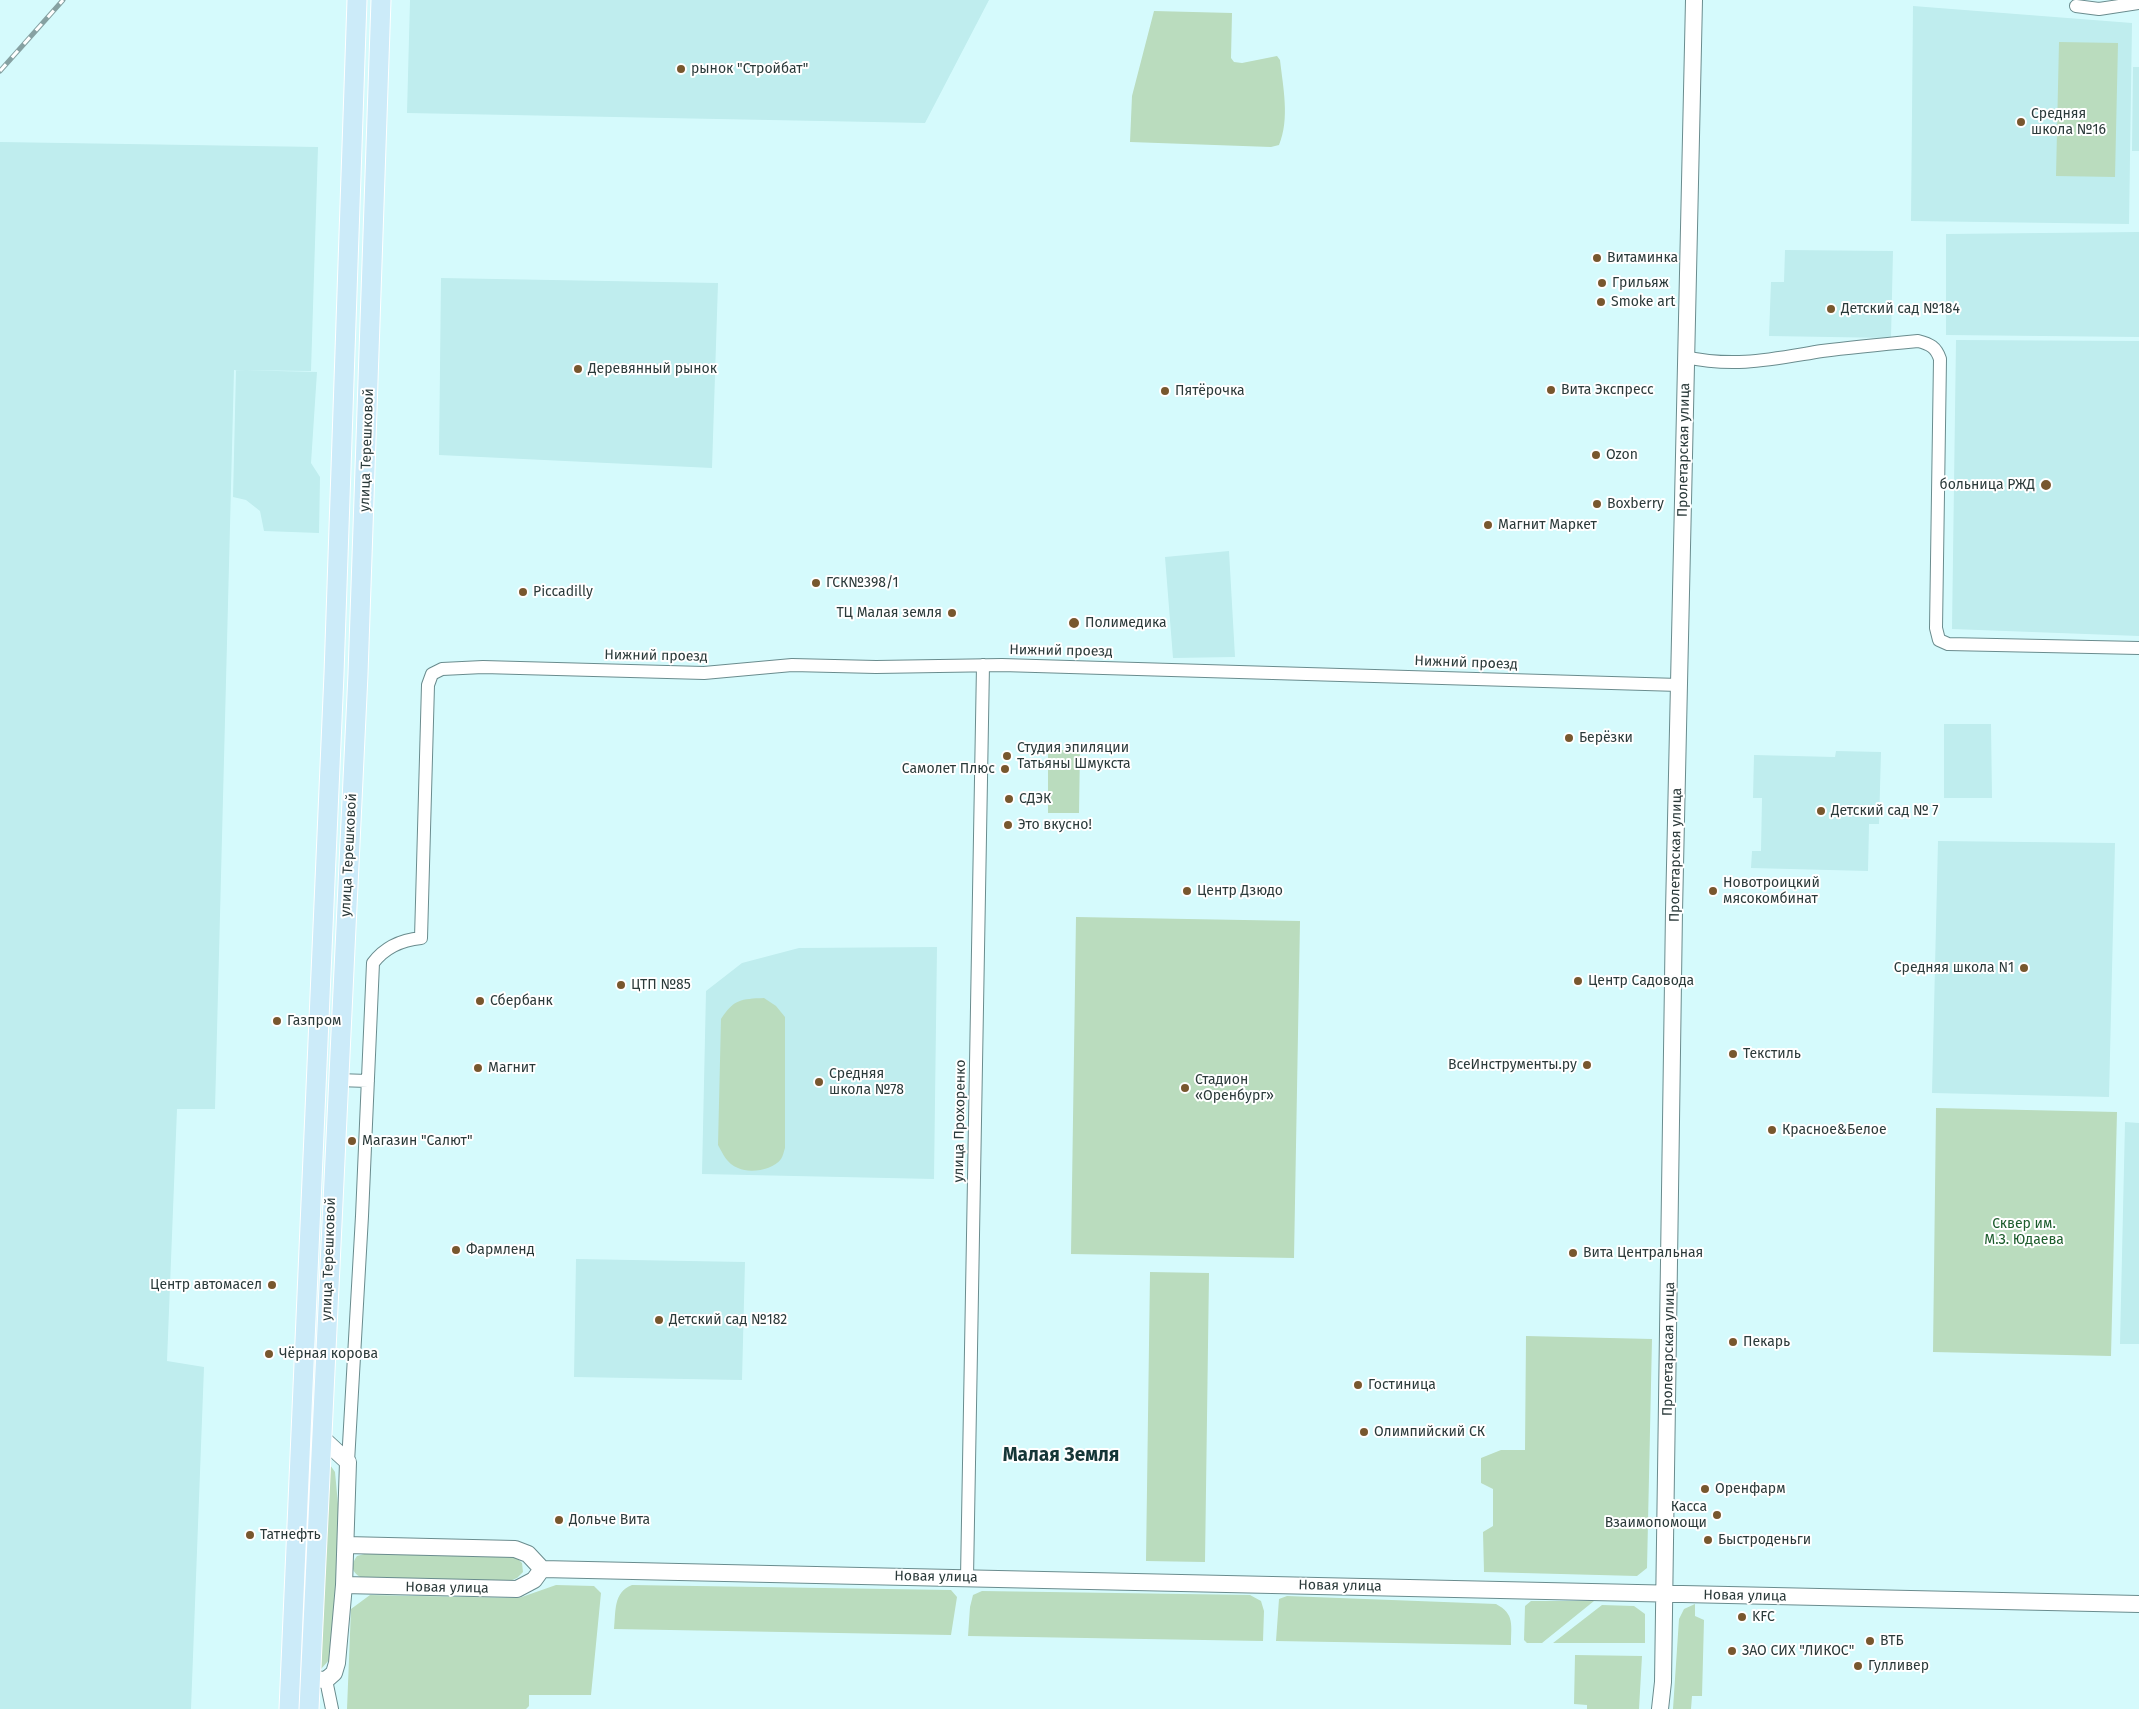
<!DOCTYPE html>
<html>
<head>
<meta charset="utf-8">
<style>
	body { margin:0 }
	canvas { display:block; background:#d5fafc }
</style>
</head>
<body>
<canvas width="2139" height="1709"></canvas>
<script>
const context = document.querySelector('canvas').getContext('2d');
context.lineJoin = 'round';
function paint(path, color) { context.fillStyle = color; context.fill(path, 'evenodd'); }
function trace(path, color, width, dash) { context.strokeStyle = color; context.lineWidth = width; context.lineCap = dash ? 'butt' : 'round'; context.setLineDash(dash || []); context.stroke(path); }
function drawText(font, color, halo, rows, align = 'center') {
  context.font = font + ' "Fira Sans",sans-serif'; context.lineWidth = 4; context.setLineDash([]); context.textBaseline = 'middle'; context.strokeStyle = halo; context.fillStyle = color; for (const [text, x, y, turn = 0] of rows) {
    context.save(); context.translate(x, y); context.rotate((+turn || 0) * Math.PI / 180); context.textAlign = isNaN(turn) ? turn : align; if (halo) context.strokeText(text, 0, 0); context.fillText(text, 0, 0); context.restore();
  }
}
const built = new Path2D(`
	M410,0H989L925,123L407,113Z
	M1913,6L2132,23L2129,224L1911,221Z
	M2133,67H2139V151H2132Z
	M0,142L318,147L311,371L234,370L215,1109H177L167,1361L204,1367L191,1709H0Z
	M2139,232V337L1946,335V234Z
	M1785,250L1893,251L1891,338L1769,336L1771,282H1784Z
	M441,278L718,283L712,468L439,455Z
	M1956,340L2139,341V636L1952,629Z
	M236,370L317,372L311,463L320,477L319,533L264,531L260,511L246,500L233,497Z
	M1229,551L1235,657L1173,658L1165,557Z
	M1944,724H1991L1992,798H1944Z
	M1836,751L1881,752L1879,824H1869L1868,871L1751,868L1752,851H1761L1762,798H1753L1754,755L1835,757Z
	M1938,841L2115,843L2109,1097L1932,1093Z
	M937,947L934,1179L702,1174L706,991L742,963L799,948Z
	M2125,1122L2139,1123V1344H2120Z
	M576,1259L745,1262L742,1380L574,1377Z`);
const green = new Path2D(`
	M1154,11L1232,13L1231,58L1234,62L1242,63L1277,56L1280,60C1283,87 1290,119 1279,145L1271,147L1130,142L1132,96Z
	M2059,42L2118,43L2115,177L2056,176Z
	M1048,750H1080L1079,813H1048Z
	M1076,917L1300,921L1294,1258L1071,1254Z
	M764,998L776,1006L785,1017V1148C784,1151 783,1156 781,1159C773,1170 750,1174 738,1168C727,1164 723,1154 718,1145L721,1019C734,999 741,999 764,998Z
	M1936,1108L2117,1112L2111,1356L1933,1352Z
	M1150,1272L1209,1273L1205,1562L1146,1561Z
	M1526,1336L1652,1339L1647,1568L1637,1576L1484,1572L1483,1532L1493,1526V1489L1481,1483V1458L1501,1450H1525Z
	M328,1462L335,1472L342,1548L330,1659L321,1669Z
	M368,1553L515,1556L522,1563L523,1572L517,1578L510,1581L365,1579C353,1575 349,1567 357,1556Z
	M556,1585L594,1586L601,1593L591,1695H529V1706L526,1709H347L351,1609L370,1595L519,1598Z
	M632,1585L951,1590L957,1597L951,1635L614,1629C616,1612 613,1592 632,1585Z
	M982,1591L1250,1595L1261,1601L1264,1611L1263,1641L968,1636L970,1607L973,1595Z
	M1287,1596L1496,1604C1515,1614 1511,1625 1511,1645L1276,1641L1279,1599Z
	M1531,1601H1594L1542,1643H1527L1524,1640L1525,1606Z
	M1695,1604V1616L1704,1620L1702,1696H1692L1691,1709H1673L1679,1619L1684,1609Z
	M1602,1605L1634,1606L1645,1614V1643H1553Z
	M1575,1655L1642,1656L1639,1709H1587V1705L1574,1704Z`);
const street = new Path2D(`
	M2076,6L2099,9L2139,3
	M1685,357C1736,368 1772,359 1822,351C1854,347 1886,344 1918,341C1930,344 1936,347 1940,359L1936,628L1939,640L1948,644L2139,648
	M337,1080L368,1081
	M348,1462L362,1216L373,963C385,947 401,940 421,938L428,685L432,674L442,669L483,667L704,673L792,665L876,667L1002,665L1679,685
	M967,1577L983,665
	M326,1680L332,1709`);
const secondary = new Path2D(`
	M346,1545L515,1549L528,1554L542,1569L2139,1604
	M344,1585L517,1589L534,1580L542,1569
	M310,1679L326,1680L334,1673L337,1663L344,1585L348,1462L322,1438
	M1660,1709L1663,1682L1674,911L1694,0`);
const primary = new Path2D(`
	M289,1709L334,674L357,0
	M309,1709L358,674L381,0`);
const rail = new Path2D(`
	M0,71L63,0`);
const markers = [
	[681,69,5,"#78572e"],
	[2021,122,5,"#78572e"],
	[1597,258,5,"#78572e"],
	[1602,283,5,"#78572e"],
	[1601,302,5,"#78572e"],
	[1831,309,5,"#78572e"],
	[578,369,5,"#78572e"],
	[1551,390,5,"#78572e"],
	[1165,391,5,"#78572e"],
	[1596,455,5,"#78572e"],
	[2046,485,6,"#78572e"],
	[1597,504,5,"#78572e"],
	[1488,525,5,"#78572e"],
	[816,583,5,"#78572e"],
	[523,592,5,"#78572e"],
	[952,613,5,"#78572e"],
	[1074,623,6,"#78572e"],
	[1569,738,5,"#78572e"],
	[1007,756,5,"#78572e"],
	[1005,769,5,"#78572e"],
	[1009,799,5,"#78572e"],
	[1821,811,5,"#78572e"],
	[1008,825,5,"#78572e"],
	[1187,891,5,"#78572e"],
	[1713,891,5,"#78572e"],
	[2024,968,5,"#78572e"],
	[1578,981,5,"#78572e"],
	[621,985,5,"#78572e"],
	[480,1001,5,"#78572e"],
	[277,1021,5,"#78572e"],
	[1733,1054,5,"#78572e"],
	[1587,1065,5,"#78572e"],
	[478,1068,5,"#78572e"],
	[819,1082,5,"#78572e"],
	[1185,1088,5,"#78572e"],
	[1772,1130,5,"#78572e"],
	[352,1141,5,"#78572e"],
	[456,1250,5,"#78572e"],
	[1573,1253,5,"#78572e"],
	[272,1285,5,"#78572e"],
	[659,1320,5,"#78572e"],
	[1733,1342,5,"#78572e"],
	[269,1354,5,"#78572e"],
	[1358,1385,5,"#78572e"],
	[1364,1432,5,"#78572e"],
	[1705,1489,5,"#78572e"],
	[1717,1515,5,"#78572e"],
	[559,1520,5,"#78572e"],
	[250,1535,5,"#78572e"],
	[1708,1540,5,"#78572e"],
	[1742,1617,5,"#78572e"],
	[1870,1641,5,"#78572e"],
	[1732,1651,5,"#78572e"],
	[1858,1666,5,"#78572e"]
];
const poiNames = [
	["рынок \"Стройбат\"",691,69],
	["Средняя",2031,114],
	["школа №16",2031,130],
	["Витаминка",1607,258],
	["Грильяж",1612,283],
	["Smoke art",1611,302],
	["Детский сад №184",1841,309],
	["Деревянный рынок",588,369],
	["Вита Экспресс",1561,390],
	["Пятёрочка",1175,391],
	["Ozon",1606,455],
	["больница РЖД",2035,485,"right"],
	["Boxberry",1607,504],
	["Магнит Маркет",1498,525],
	["ГСК№398/1",826,583],
	["Piccadilly",533,592],
	["ТЦ Малая земля",942,613,"right"],
	["Полимедика",1085,623],
	["Берёзки",1579,738],
	["Студия эпиляции",1017,748],
	["Татьяны Шмукста",1017,764],
	["Самолет Плюс",995,769,"right"],
	["СДЭК",1019,799],
	["Детский сад № 7",1831,811],
	["Это вкусно!",1018,825],
	["Новотроицкий",1723,883],
	["мясокомбинат",1723,899],
	["Центр Дзюдо",1197,891],
	["Средняя школа N1",2014,968,"right"],
	["Центр Садовода",1588,981],
	["ЦТП №85",631,985],
	["Сбербанк",490,1001],
	["Газпром",287,1021],
	["Текстиль",1743,1054],
	["ВсеИнструменты.ру",1577,1065,"right"],
	["Магнит",488,1068],
	["Средняя",829,1074],
	["школа №78",829,1090],
	["Стадион",1195,1080],
	["«Оренбург»",1195,1096],
	["Красное&Белое",1782,1130],
	["Магазин \"Салют\"",362,1141],
	["Фармленд",466,1250],
	["Вита Центральная",1583,1253],
	["Центр автомасел",262,1285,"right"],
	["Детский сад №182",669,1320],
	["Пекарь",1743,1342],
	["Чёрная корова",279,1354],
	["Гостиница",1368,1385],
	["Олимпийский СК",1374,1432],
	["Оренфарм",1715,1489],
	["Касса",1707,1507,"right"],
	["Взаимопомощи",1707,1523,"right"],
	["Дольче Вита",569,1520],
	["Татнефть",260,1535],
	["Быстроденьги",1718,1540],
	["KFC",1752,1617],
	["ВТБ",1880,1641],
	["ЗАО СИХ \"ЛИКОС\"",1742,1651],
	["Гулливер",1868,1666]
];
const streetNames = [
	["улица Терешковой",367,450,-88],
	["Пролетарская улица",1684,450,-89],
	["Нижний проезд",1061,651,1],
	["Нижний проезд",656,656,1],
	["Нижний проезд",1466,663,2],
	["улица Терешковой",349,855,-87],
	["Пролетарская улица",1676,855,-89],
	["улица Прохоренко",960,1121,-89],
	["улица Терешковой",329,1259,-88],
	["Пролетарская улица",1669,1349,-89],
	["Новая улица",936,1577,1],
	["Новая улица",1340,1586,1],
	["Новая улица",447,1588,1],
	["Новая улица",1745,1596,1]
];
const parkNames = [
	["Сквер им.",2024,1224],
	["М.З. Юдаева",2024,1240]
];
const districtNames = [
	["Малая Земля",1061,1456]
];
paint(built, '#bfedee');
paint(green, '#badcbe');
trace(street, '#6a8c8e', 14);
trace(secondary, '#6a8c8e', 18);
trace(primary, '#fff', 21);
trace(street, '#fff', 12);
trace(secondary, '#fff', 16);
trace(primary, '#ccebf9', 19);
trace(rail, '#86a1a2', 5);
trace(rail, '#fff', 3, [9]);
for (const [x, y, r, color] of markers) { const dot = new Path2D(); dot.arc(x, y, r, 0, 2 * Math.PI); context.fillStyle = color; context.fill(dot); trace(dot, '#fff', 2); }
drawText('14px', '#2b3a3a', '#fff', poiNames, 'left');
drawText('14px', '#2b3a3a', '#fff', streetNames);
drawText('14px', '#1c5c2c', '#fff', parkNames);
drawText('bold 19px', '#153637', '#fff', districtNames);
</script>
</body>
</html>
